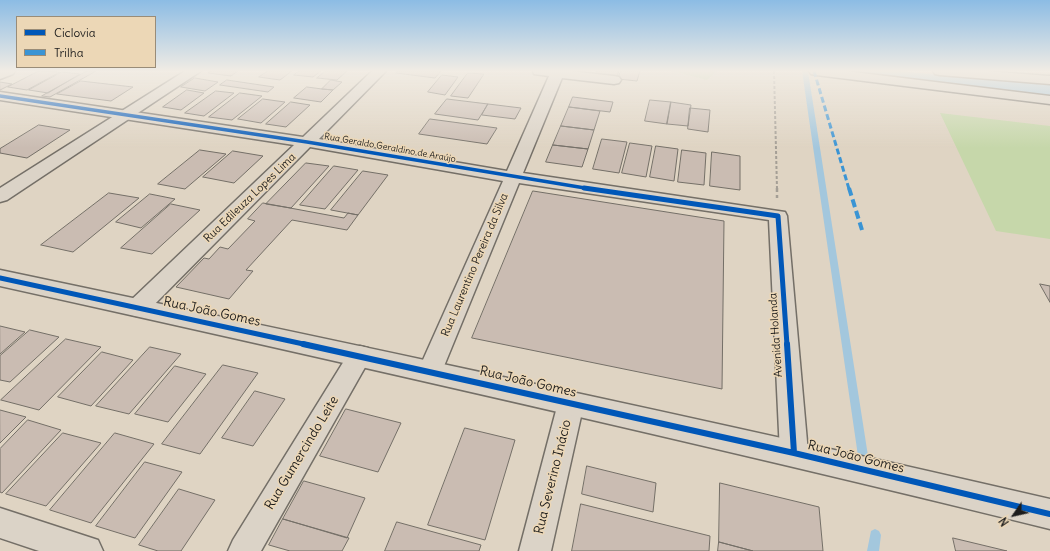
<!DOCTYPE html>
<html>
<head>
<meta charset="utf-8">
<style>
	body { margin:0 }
	#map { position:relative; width:1050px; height:551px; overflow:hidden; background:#dfd4c3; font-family:Delius,sans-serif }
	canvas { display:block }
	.legend { position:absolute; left:16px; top:16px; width:140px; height:52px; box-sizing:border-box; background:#ecd7b6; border:1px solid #998c78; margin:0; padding:5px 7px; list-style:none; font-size:12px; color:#1c1c1c }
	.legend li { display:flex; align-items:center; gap:8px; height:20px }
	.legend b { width:20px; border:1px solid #998c78 }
	.north { position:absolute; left:994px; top:495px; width:40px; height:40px; -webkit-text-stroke:3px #ecd7b6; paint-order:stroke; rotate:236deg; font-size:11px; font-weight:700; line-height:16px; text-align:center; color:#1c1c1c }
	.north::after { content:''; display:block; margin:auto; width:14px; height:18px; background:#1c1c1c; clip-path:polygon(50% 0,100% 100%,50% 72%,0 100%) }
</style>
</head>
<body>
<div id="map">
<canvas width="1050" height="551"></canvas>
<ul class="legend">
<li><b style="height:5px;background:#0057b8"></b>Ciclovia</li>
<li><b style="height:5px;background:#3a94d4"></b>Trilha</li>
</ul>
<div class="north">N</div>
</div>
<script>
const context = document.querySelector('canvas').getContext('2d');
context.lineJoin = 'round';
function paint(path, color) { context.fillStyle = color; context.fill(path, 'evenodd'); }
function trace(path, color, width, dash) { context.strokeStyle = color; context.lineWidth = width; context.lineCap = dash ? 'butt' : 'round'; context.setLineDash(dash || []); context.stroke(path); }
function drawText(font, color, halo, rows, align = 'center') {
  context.font = font + ' Delius,sans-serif'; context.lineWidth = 3; context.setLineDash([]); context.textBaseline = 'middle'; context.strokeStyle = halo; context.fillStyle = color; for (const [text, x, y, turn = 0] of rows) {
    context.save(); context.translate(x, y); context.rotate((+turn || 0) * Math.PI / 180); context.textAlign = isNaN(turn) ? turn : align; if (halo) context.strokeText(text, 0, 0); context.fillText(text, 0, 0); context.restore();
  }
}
const green = new Path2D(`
	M671,71H717L707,80Z
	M940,113L1050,126V239L996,231Z`);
const stream = new Path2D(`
	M802,71H808L868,456L867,459L863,461L859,459L858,456Z
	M875,529L879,531L881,535L879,551H867L871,531Z`);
const canal = new Path2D(`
	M839,71H898L1047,85H1050V95L848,76L842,75Z`);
const building = new Path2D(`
	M39,71L60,72L27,90L8,87Z
	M87,71H96L50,97L42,96Z
	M211,71H238L231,76L208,73Z
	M268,71H292L280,80L259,77Z
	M299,71H321L313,77L294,75Z
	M326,71H347L337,80L317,78Z
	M398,71H441L435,78L396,73Z
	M597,71H619L616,79L595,76Z
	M621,71H640L637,81L618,79Z
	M62,72L80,74L48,93L29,90Z
	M468,73L484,74L468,98L451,96Z
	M442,75L458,77L445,95L428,92Z
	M195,78L218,82L205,91L181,87Z
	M227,80L274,87L268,92L220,85Z
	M331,80L342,82L333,90L322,89Z
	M81,81L133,87L111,101L57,94Z
	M0,82L12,84L0,90Z
	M307,87L322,89L333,90L321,102L294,98Z
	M187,90L204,93L181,110L163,107Z
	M216,91L234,93L204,116L185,113Z
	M240,93L262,96L232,120L209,117Z
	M573,97L613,102L610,112L569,107Z
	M263,99L285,102L261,123L238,119Z
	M447,99L488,104L478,120L435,114Z
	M650,100L671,102L667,124L645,121Z
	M291,102L310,105L286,127L266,124Z
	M671,102L691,105L688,126L667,124Z
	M488,104L521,108L515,119L482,115Z
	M569,107L600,111L594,130L561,126Z
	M690,108L710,110L708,132L688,129Z
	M430,119L497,128L487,144L419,134Z
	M39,125L70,130L27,158L0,153V149Z
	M561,126L594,130L588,149L553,145Z
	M602,139L627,142L619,173L593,169Z
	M630,143L652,146L646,177L622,173Z
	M553,145L588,149L582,167L546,162Z
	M656,146L678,149L674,181L650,177Z
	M200,150L226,154L185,189L158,184Z
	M682,150L706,153L704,185L678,182Z
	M233,151L263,156L234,183L203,177Z
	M712,152L740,156V190L710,186Z
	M306,163L329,166L291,208L266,204Z
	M334,166L358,170L325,209L300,205Z
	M363,171L388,175L358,215L331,210Z
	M533,191L724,221L722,389L472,338Z
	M109,193L139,198L73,252L41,245Z
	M150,194L175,199L141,228L116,222Z
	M263,203L344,218L348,213L358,215L347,230L292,220L246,270L253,271L229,299L176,287L204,258L209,259L220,247L228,249L255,221L248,219Z
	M171,204L200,210L152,254L121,248Z
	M1040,284L1050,286V302Z
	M0,326L25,332L0,354Z
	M30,330L59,337L10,382L0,380V356Z
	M66,339L101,347L39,410L1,400Z
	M150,347L181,354L129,414L96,406Z
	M102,352L133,360L91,406L58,397Z
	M223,365L258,373L200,454L162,444Z
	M175,366L206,374L168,422L135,414Z
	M255,391L285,399L253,446L222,438Z
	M346,409L401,423L378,472L320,456Z
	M0,410L26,417L0,443Z
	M28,420L61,430L2,493L0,492V449Z
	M465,428L515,440L485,540L428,525Z
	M63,433L101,443L46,506L6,494Z
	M115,433L154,444L91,523L50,510Z
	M145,462L182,472L135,538L96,526Z
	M587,466L656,483L653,512L582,494Z
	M304,481L365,498L347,538L283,519Z
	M720,483L819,507L823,551H753L719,542Z
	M179,489L215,500L181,551H158L139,545Z
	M581,504L710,536L709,551H572Z
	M283,519L349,538L342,551H290L269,545Z
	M397,522L481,545L479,551H385Z
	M953,538L1007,551H956Z
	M719,542L753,551H718Z`);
const pathFar1 = new Path2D(`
	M774,71L777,189`);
const path = new Path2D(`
	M777,188V198`);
const street = new Path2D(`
	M0,71H15L13,74L0,79Z
	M372,71H386L319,139L507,171L549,76L534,74L533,71H569L614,76L619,77L621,80L619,83L614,84L562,78L523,173L785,212L787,216L808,453L804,462L794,466L784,462L780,453L769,220L519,183L442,371L439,378L430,381L421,378L418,371L503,181L310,147L145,314L137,316L129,314L126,308L129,302L294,145L0,100V92L303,137Z
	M809,71H845L1050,96V104L816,75L811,74Z
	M933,71H984L1050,76V84L940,75L935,74Z
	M360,346L368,348L372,355L261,551H228L233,540L352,348Z
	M571,392L580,395L584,403L551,551H519L558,403L562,395Z
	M0,508L98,540L103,551H39L0,538Z`);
const secondary = new Path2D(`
	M185,71H201L7,200L0,202V188Z
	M0,270C351,344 701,418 1050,499V529C701,443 351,364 0,286Z`);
const quietFar1 = new Path2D(`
	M814,71L849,189`);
const quiet = new Path2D(`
	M849,188L862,230`);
const cyclewayFar2 = new Path2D(`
	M0,96L307,142L591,189`);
const cyclewayFar1 = new Path2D(`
	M584,188L778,216L787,345
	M0,278L308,345`);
const cycleway = new Path2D(`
	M303,344L794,453L1050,514
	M787,344L794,453`);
const farStreetnames = [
	["Rua Geraldo Geraldino de Araújo",390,148,10]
];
const streetNames = [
	["Rua Edileuza Lopes Lima",250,198,-44],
	["Rua Laurentino Pereira da Silva",475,265,-67],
	["Avenida Holanda",776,335,-94]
];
const nearStreetnames = [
	["Rua João Gomes",212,312,12],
	["Rua João Gomes",528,382,13],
	["Rua Gumercindo Leite",302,453,-59],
	["Rua João Gomes",856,457,14],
	["Rua Severino Inácio",553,477,-76]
];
paint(green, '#c6d7aa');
paint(stream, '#a3c7dd');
paint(canal, '#a3c7dd');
paint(building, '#cabcb2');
trace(building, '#746f67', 1);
trace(street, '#746f67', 3);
trace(secondary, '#746f67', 3);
trace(pathFar1, '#a49e95', 2, [3, 2]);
trace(path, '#a49e95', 2.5, [4, 3]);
paint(street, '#dbd3c7');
paint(secondary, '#dbd3c7');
trace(quietFar1, '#3a94d4', 3, [6, 3]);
trace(quiet, '#3a94d4', 4, [8, 4]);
trace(cyclewayFar2, '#0057b8', 3.5);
trace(cyclewayFar1, '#0057b8', 5);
trace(cycleway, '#0057b8', 6);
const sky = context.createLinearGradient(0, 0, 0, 148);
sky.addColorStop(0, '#8cbce4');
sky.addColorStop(0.48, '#f1ece4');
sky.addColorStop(1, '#f1ece400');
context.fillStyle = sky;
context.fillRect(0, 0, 1050, 148);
drawText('9px', '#1c1c1c', '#ecd7b6', farStreetnames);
drawText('11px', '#1c1c1c', '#ecd7b6', streetNames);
drawText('13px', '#1c1c1c', '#ecd7b6', nearStreetnames);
</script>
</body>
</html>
